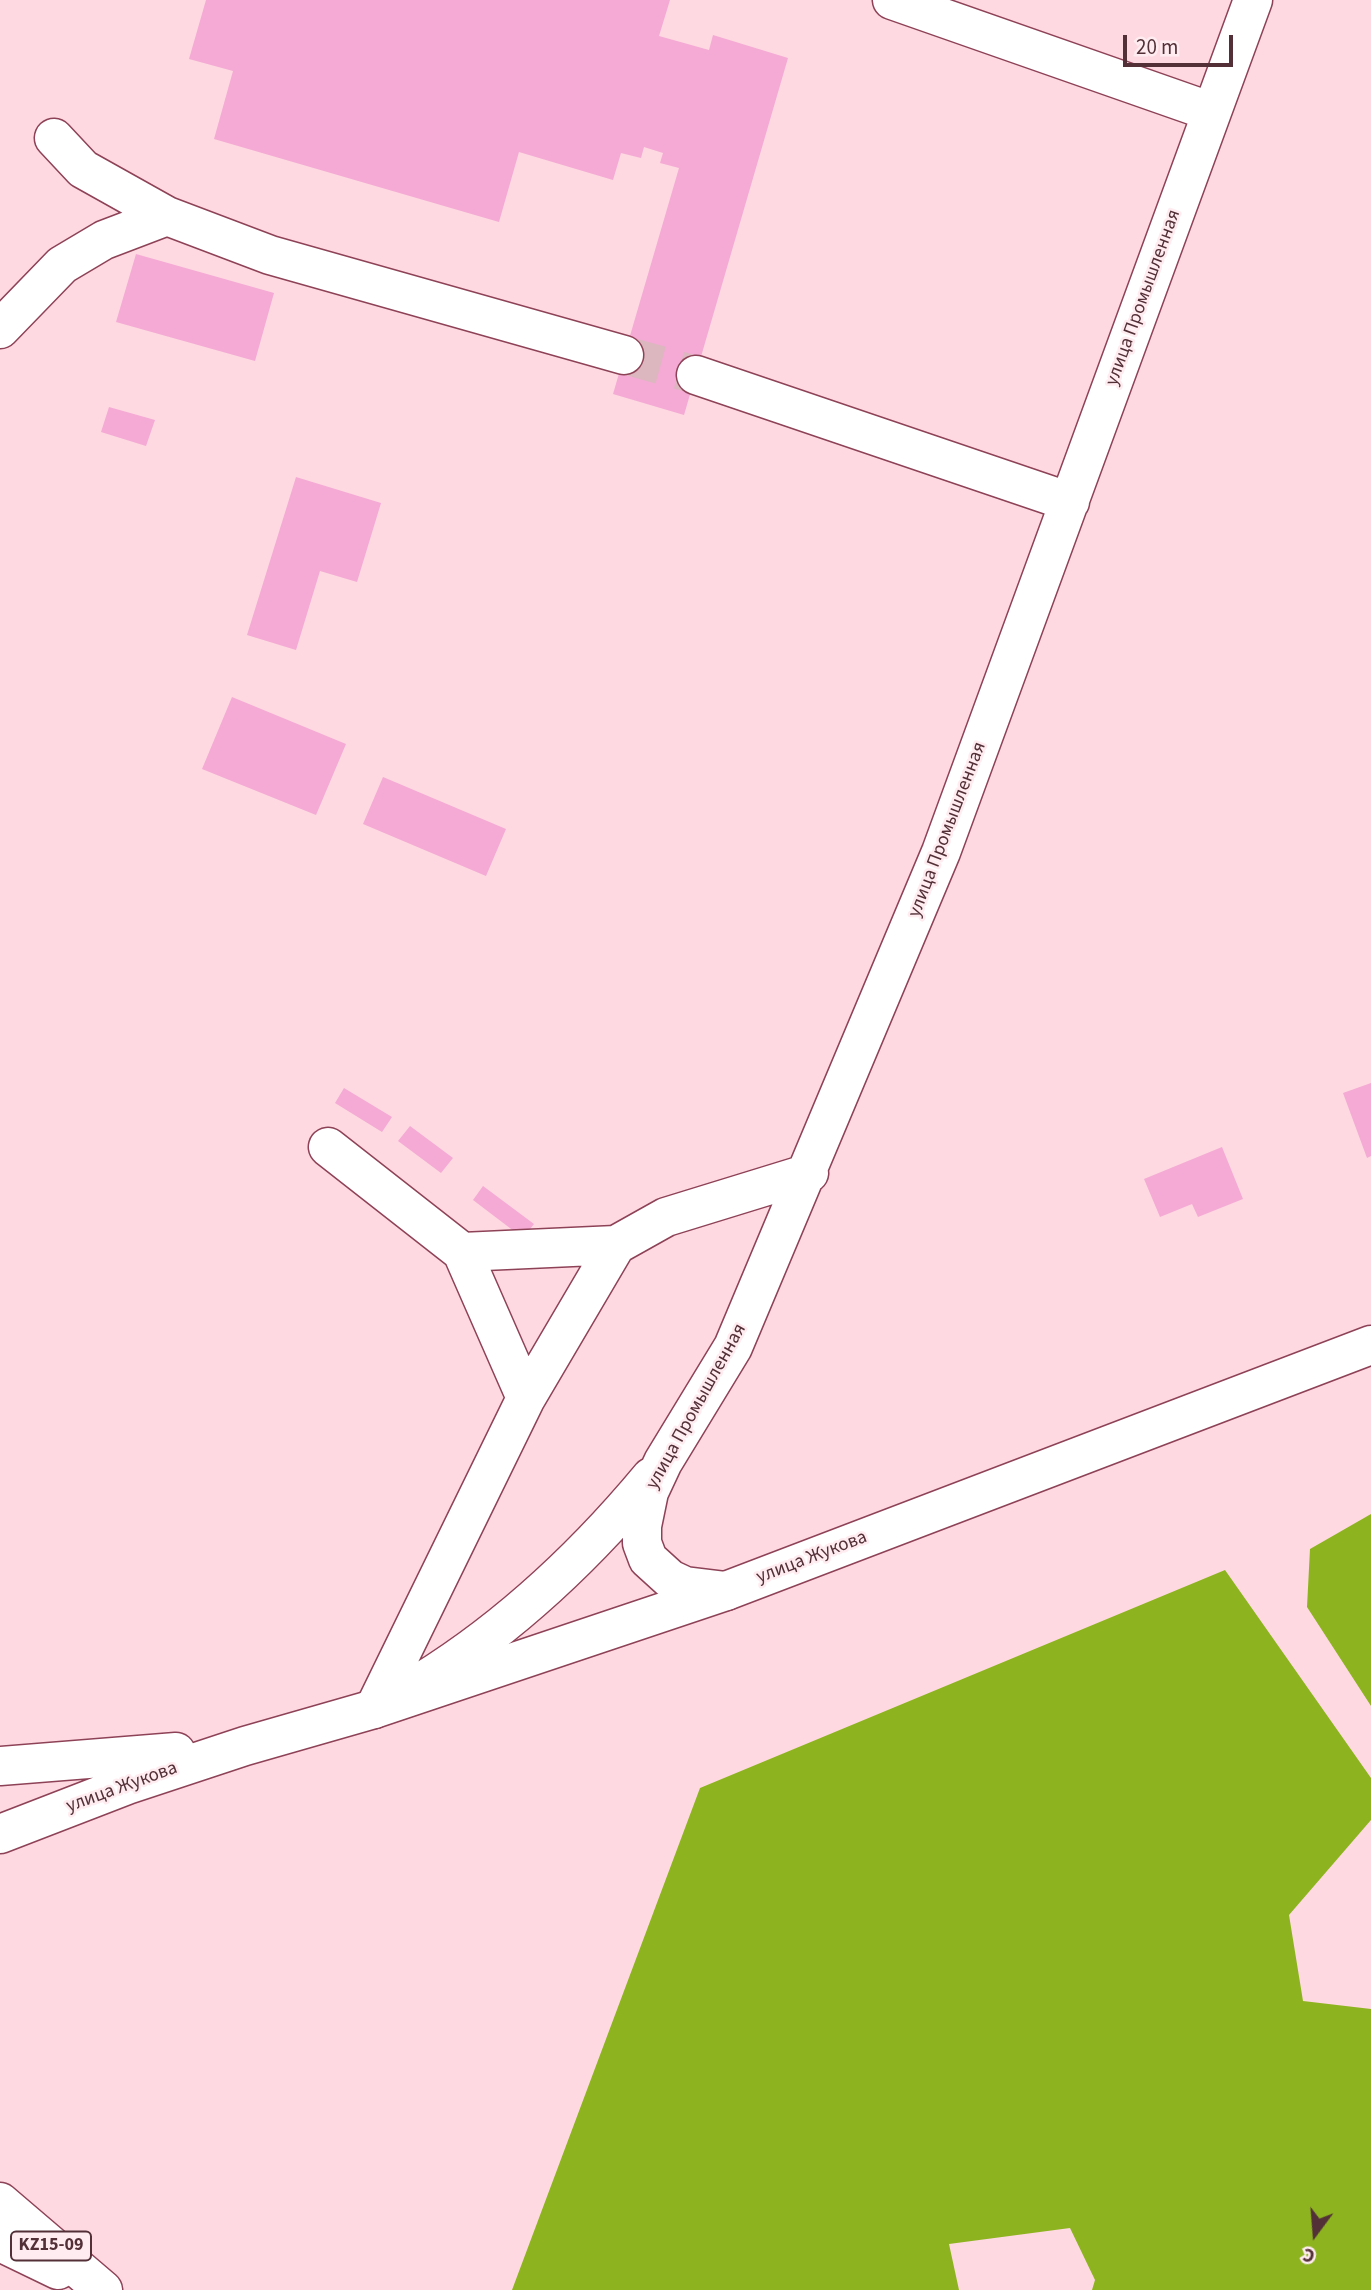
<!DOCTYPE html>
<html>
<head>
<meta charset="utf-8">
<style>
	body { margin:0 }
	#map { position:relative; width:1371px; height:2290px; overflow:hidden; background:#fed9e1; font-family:"Source Sans 3",sans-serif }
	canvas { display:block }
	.north { position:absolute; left:1280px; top:2199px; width:70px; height:70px; -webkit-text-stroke:5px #ffecf0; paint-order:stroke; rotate:196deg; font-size:19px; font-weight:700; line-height:28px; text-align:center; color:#533038 }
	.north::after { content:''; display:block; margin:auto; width:24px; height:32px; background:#533038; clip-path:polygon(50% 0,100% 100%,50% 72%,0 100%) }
	.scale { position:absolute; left:1123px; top:35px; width:110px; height:32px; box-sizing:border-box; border:4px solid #533038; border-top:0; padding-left:9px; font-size:21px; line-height:24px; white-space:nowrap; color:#533038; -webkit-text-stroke:5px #ffecf0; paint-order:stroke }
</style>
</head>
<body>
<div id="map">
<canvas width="1371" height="2290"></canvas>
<div class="north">С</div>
<div class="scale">20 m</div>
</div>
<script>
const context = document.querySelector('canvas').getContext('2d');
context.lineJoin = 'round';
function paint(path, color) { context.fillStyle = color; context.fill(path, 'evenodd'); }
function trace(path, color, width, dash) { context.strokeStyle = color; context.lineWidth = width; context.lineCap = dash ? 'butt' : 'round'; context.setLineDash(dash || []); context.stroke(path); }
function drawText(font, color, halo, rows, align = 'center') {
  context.font = font + ' "Source Sans 3",sans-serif'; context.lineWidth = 5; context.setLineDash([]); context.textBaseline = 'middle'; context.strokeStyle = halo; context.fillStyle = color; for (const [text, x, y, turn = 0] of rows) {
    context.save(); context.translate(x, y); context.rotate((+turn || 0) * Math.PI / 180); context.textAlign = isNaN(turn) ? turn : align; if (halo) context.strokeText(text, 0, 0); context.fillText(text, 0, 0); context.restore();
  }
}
const forest = new Path2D(`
	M1371,1514V1706L1307,1607L1310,1549Z
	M1225,1570L1371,1778V1820L1289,1915L1303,2001L1371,2009V2290H1092L1095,2280L1070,2228L949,2244L959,2290H512L700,1788Z`);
const building = new Path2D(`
	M206,0H670L659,36L709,50L713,35L788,58L684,415L613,394L679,168L660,163L663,153L644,147L641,158L621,153L613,180L519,152L499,222L214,139L233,71L189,59Z
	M136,254L274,293L255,361L116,322Z
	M109,407L155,420L146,446L101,432Z
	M296,477L381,503L357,582L320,571L296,650L247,635Z
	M232,697L346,744L316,815L202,769Z
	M383,777L506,829L486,876L363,824Z
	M1371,1083V1156L1367,1158L1343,1093Z
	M344,1088L392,1117L382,1132L335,1103Z
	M410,1126L453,1158L441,1173L398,1141Z
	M1222,1147L1243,1199L1198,1217L1192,1204L1160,1217L1144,1179Z
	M483,1186L534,1224L523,1238L473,1200Z`);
const minorTunnel = new Path2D(`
	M624,355L696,375`);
const minor = new Path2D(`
	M892,0L1212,112
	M54,138L83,169L167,216
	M0,329L62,265L104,240L167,216L270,255L624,355
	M696,375L1070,502
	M328,1147L462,1252
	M526,1398L462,1252L616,1245
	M726,1591L685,1586L670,1579L648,1559L642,1543V1526L649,1492L663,1462L733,1347L941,852L1253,0
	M405,1692C499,1637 582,1560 651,1477
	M374,1709L526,1398L616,1245L666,1217L809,1173`);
const major = new Path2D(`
	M0,1766L176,1752
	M0,1834L127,1785L245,1746L374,1709L726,1591L1371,1345`);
const highway = new Path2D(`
	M0,2202L103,2290
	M0,2242L58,2270`);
const shields = [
	[51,2246,80]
];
const shieldNames = [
	["KZ15-09",51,2246]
];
const streetNames = [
	["улица Промышленная",1144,298,-70],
	["улица Промышленная",948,830,-69],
	["улица Промышленная",697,1407,-61],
	["улица Жукова",812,1558,-21],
	["улица Жукова",122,1788,-20]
];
paint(forest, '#8db41e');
paint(building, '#f4aad4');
trace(minorTunnel, '#dcb7bf', 38, [38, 19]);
trace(minor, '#8e4257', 41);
trace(major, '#8e4257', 41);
trace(highway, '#8e4257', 41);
trace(minor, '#fff', 38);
trace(major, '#fff', 38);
trace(highway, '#fff', 38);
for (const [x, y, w] of shields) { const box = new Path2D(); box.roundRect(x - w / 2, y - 14.5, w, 29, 5); context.fillStyle = '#ffecf0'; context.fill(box); trace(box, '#533038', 2); }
drawText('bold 18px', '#533038', null, shieldNames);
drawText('19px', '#533038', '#ffecf0', streetNames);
</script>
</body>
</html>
